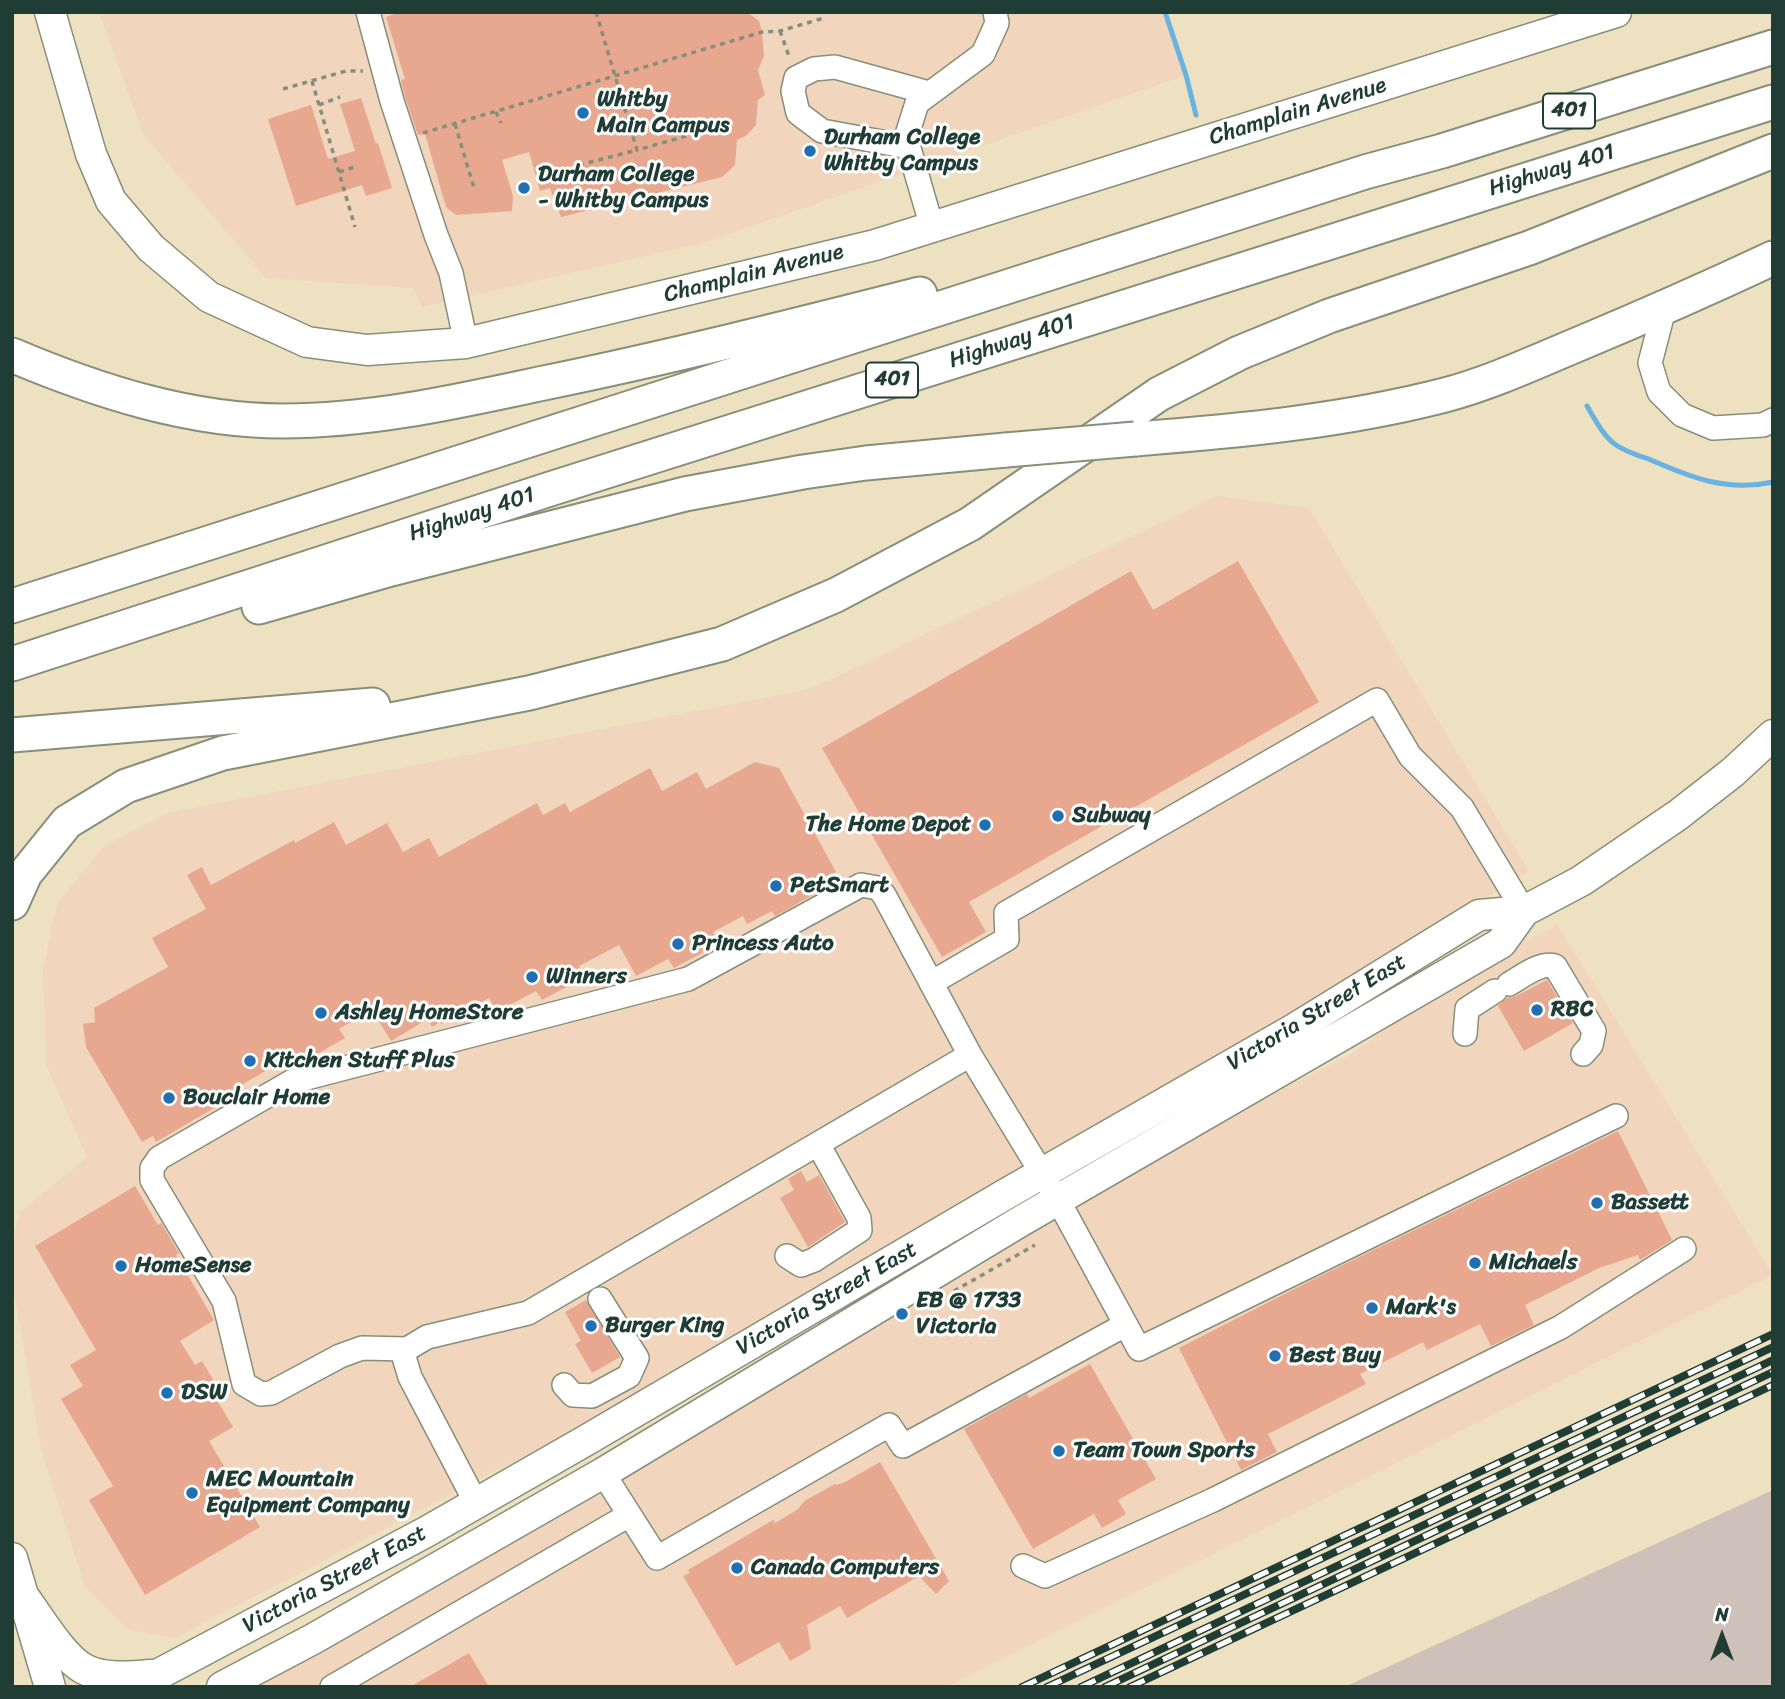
<!DOCTYPE html>
<html>
<head>
<meta charset="utf-8">
<style>
	body { margin:0 }
	#map { position:relative; width:1785px; height:1699px; overflow:hidden; background:#eee1c1; font-family:Sriracha,sans-serif }
	canvas { display:block }
	.frame { position:absolute; inset:0; border:14px solid #1f3d34; pointer-events:none }
	.north { position:absolute; left:1687px; top:1601px; width:70px; height:70px; -webkit-text-stroke:5px #fff; paint-order:stroke; rotate:0deg; font-size:19px; font-weight:700; line-height:28px; text-align:center; color:#1f3d34 }
	.north::after { content:''; display:block; margin:auto; width:24px; height:32px; background:#1f3d34; clip-path:polygon(50% 0,100% 100%,50% 72%,0 100%) }
</style>
</head>
<body>
<div id="map">
<canvas width="1785" height="1699"></canvas>
<div class="frame"></div>
<div class="north">N</div>
</div>
<script>
const context = document.querySelector('canvas').getContext('2d');
context.lineJoin = 'round';
function paint(path, color) { context.fillStyle = color; context.fill(path, 'evenodd'); }
function trace(path, color, width, dash) { context.strokeStyle = color; context.lineWidth = width; context.lineCap = dash ? 'butt' : 'round'; context.setLineDash(dash || []); context.stroke(path); }
function drawText(font, color, halo, rows, align = 'center') {
  context.font = font + ' Sriracha,sans-serif'; context.lineWidth = 6; context.setLineDash([]); context.textBaseline = 'middle'; context.strokeStyle = halo; context.fillStyle = color; for (const [text, x, y, turn = 0] of rows) {
    context.save(); context.translate(x, y); context.rotate((+turn || 0) * Math.PI / 180); context.textAlign = isNaN(turn) ? turn : align; if (halo) context.strokeText(text, 0, 0); context.fillText(text, 0, 0); context.restore();
  }
}
const built = new Path2D(`
	M99,12H1165L1186,75L703,243L422,307L413,288L266,278L143,134Z
	M1217,496L1309,508L1529,871L1399,953L586,1424L175,1638L128,1630L85,1587L41,1449L12,1280V1244L20,1212L87,1157L46,1065L43,970L57,904L104,846L171,812L810,689Z
	M1557,924L1773,1275L947,1687H232L896,1312L980,1267L1153,1156L1350,1055L1449,983Z`);
const industrial = new Path2D(`
	M1773,1490V1687H1344Z`);
const stream = new Path2D(`
	M1165,12L1186,75L1196,115
	M1587,406C1595,419 1603,436 1616,445C1626,452 1640,456 1651,460C1692,478 1728,492 1773,482`);
const building = new Path2D(`
	M400,12H747L759,21L762,32L764,56L758,70L765,95L758,100L756,125L746,136L737,140L735,165L722,177L561,217L550,188L540,191L529,152L502,160L513,196L512,211L456,215L446,207L425,134L418,135L405,97L401,80L405,79L386,17Z
	M361,98L376,144L378,143L392,188L366,196L362,185L296,206L268,119L311,105L328,159L355,151L340,104Z
	M1238,561L1319,702L969,902L986,932L942,957L822,748L1131,571L1153,610Z
	M755,762L779,768L836,872L816,883L820,891L775,916L772,911L747,924L743,916L713,932L719,944L674,968L668,959L636,976L619,945L579,966L585,977L542,1000L536,991L497,1012L489,998L441,1024L440,1022L432,1027L428,1019L391,1041L372,1010L339,1029L345,1038L296,1066L286,1069L282,1061L223,1096L226,1101L156,1142L153,1136L142,1142L86,1047L83,1024L95,1022L94,1008L168,967L152,938L206,909L187,875L202,867L211,885L294,840L295,843L334,822L346,845L387,823L403,852L429,838L439,857L537,803L543,815L565,803L570,812L650,768L662,791L697,772L706,789Z
	M1547,980L1573,1023L1524,1051L1498,1006L1507,998L1516,996Z
	M1618,1131L1672,1240L1640,1260L1638,1255L1599,1268L1525,1305L1534,1325L1491,1346L1480,1324L1427,1350L1423,1342L1360,1374L1366,1384L1268,1434L1277,1452L1241,1470L1179,1348L1312,1280Z
	M801,1171L807,1182L819,1175L845,1222L808,1247L780,1198L794,1190L788,1179Z
	M135,1186L158,1225L161,1223L179,1253L176,1255L214,1320L180,1341L195,1365L202,1361L220,1391L214,1395L233,1427L209,1441L260,1527L145,1595L89,1500L113,1486L61,1399L83,1386L70,1365L96,1350L35,1246Z
	M586,1300L620,1357L592,1373L575,1344L581,1341L565,1312Z
	M1090,1364L1156,1479L1118,1500L1126,1514L1102,1528L1094,1514L1033,1549L964,1429L1027,1394L1029,1398Z
	M880,1462L949,1581L936,1594L919,1576L847,1618L840,1606L807,1625L811,1649L790,1661L779,1642L736,1666L683,1576L690,1573L688,1570L773,1520L775,1523L800,1508L799,1507L806,1500L835,1484L836,1485L845,1482Z
	M469,1653L489,1687H410Z`);
const path = new Path2D(`
	M596,12L637,150L686,136
	M780,31L790,59
	M312,81L355,227
	M283,89L346,71H363
	M319,105L340,97
	M496,112L501,123
	M455,124L474,188
	M423,133L762,32L780,31L824,18
	M579,165L637,150
	M339,172L355,167
	M954,1291L1035,1245`);
const minor = new Path2D(`
	M368,12L392,101L436,235L451,273L466,343
	M909,147L822,131L798,113L793,91L796,78L814,69L835,67L929,93
	M932,227L906,138L917,103L983,54L997,23L995,12
	M1664,309L1650,363L1659,392L1682,415L1713,428L1763,425L1773,420
	M931,983L1007,939L1006,913L1377,700L1410,756L1462,808L1524,911
	M1509,984C1523,976 1540,962 1555,966L1594,1031L1591,1045L1583,1054
	M1465,1034L1467,1009L1495,991
	M787,1256L801,1265L814,1260L860,1230L859,1218L818,1144
	M407,1349L427,1337L528,1313L970,1055L1058,1200L1139,1349L1616,1116
	M564,1385L573,1395L592,1396L629,1376L637,1358L600,1299
	M603,1473L657,1558L889,1425L903,1446L1125,1325
	M476,1503L410,1377L404,1357L407,1349L362,1348L340,1356L271,1393L261,1394L244,1384L224,1301L152,1180V1168L159,1158L291,1082L688,979L861,885L878,888L884,895L970,1055
	M1023,1566L1045,1576L1213,1500L1561,1327L1684,1249
	M332,1687L629,1515`);
const major = new Path2D(`
	M50,12L91,154L111,201L151,248L209,297L307,342L367,350L466,343L875,245L1616,12
	M12,1558L50,1687
	M24,1597C39,1617 62,1657 84,1669C103,1679 129,1677 150,1675
	M126,1687L157,1675L426,1532L585,1441L1006,1194L1294,1029L1479,915L1524,911L1581,881L1678,815L1733,772L1773,735
	M222,1687L313,1639L603,1473L1021,1221L1501,943L1524,911`);
const highway = new Path2D(`
	M12,355C97,391 190,421 283,421C370,421 455,402 539,384C667,358 794,326 920,294
	M1135,439C1239,431 1344,421 1445,395C1490,383 1531,364 1574,346C1641,318 1707,289 1773,258
	M12,606L1365,172L1442,151L1773,47
	M259,607L391,569L685,494L803,472L866,463L1006,450
	M12,664L550,489L1773,102
	M12,735L373,705
	M12,903L25,874L67,822L126,786L223,753L529,693L722,644L836,595L970,524L1159,394L1239,353L1329,316L1529,248L1773,151`);
const rail = new Path2D(`
	M1022,1687L1773,1334
	M1047,1687L1773,1347
	M1081,1687L1773,1360
	M1105,1687L1773,1372
	M1130,1687L1773,1385`);
const highwayBridge = new Path2D(`
	M1006,450L1135,439`);
const markers = [
	[583,113,7,"#1f6fb2"],
	[810,151,7,"#1f6fb2"],
	[524,188,7,"#1f6fb2"],
	[1058,816,7,"#1f6fb2"],
	[985,825,7,"#1f6fb2"],
	[776,886,7,"#1f6fb2"],
	[678,944,7,"#1f6fb2"],
	[532,977,7,"#1f6fb2"],
	[1537,1010,7,"#1f6fb2"],
	[321,1013,7,"#1f6fb2"],
	[250,1061,7,"#1f6fb2"],
	[169,1098,7,"#1f6fb2"],
	[1597,1203,7,"#1f6fb2"],
	[1475,1263,7,"#1f6fb2"],
	[121,1266,7,"#1f6fb2"],
	[1372,1308,7,"#1f6fb2"],
	[902,1314,7,"#1f6fb2"],
	[591,1326,7,"#1f6fb2"],
	[1275,1356,7,"#1f6fb2"],
	[167,1393,7,"#1f6fb2"],
	[1059,1451,7,"#1f6fb2"],
	[192,1493,7,"#1f6fb2"],
	[737,1568,7,"#1f6fb2"]
];
const shields = [
	[1569,111,52],
	[892,380,52]
];
const shieldNames = [
	["401",1569,111],
	["401",892,380]
];
const poiNames = [
	["Whitby",597,100],
	["Main Campus",597,126],
	["Durham College",824,138],
	["Whitby Campus",824,164],
	["Durham College",538,175],
	["- Whitby Campus",538,201],
	["Subway",1072,816],
	["The Home Depot",971,825,"right"],
	["PetSmart",790,886],
	["Princess Auto",692,944],
	["Winners",546,977],
	["RBC",1551,1010],
	["Ashley HomeStore",335,1013],
	["Kitchen Stuff Plus",264,1061],
	["Bouclair Home",183,1098],
	["Bassett",1611,1203],
	["Michaels",1489,1263],
	["HomeSense",135,1266],
	["EB @ 1733",916,1301],
	["Victoria",916,1327],
	["Mark's",1386,1308],
	["Burger King",605,1326],
	["Best Buy",1289,1356],
	["DSW",181,1393],
	["Team Town Sports",1073,1451],
	["MEC Mountain",206,1480],
	["Equipment Company",206,1506],
	["Canada Computers",751,1568]
];
const streetNames = [
	["Champlain Avenue",1298,112,-17],
	["Highway 401",1552,171,-17],
	["Champlain Avenue",754,274,-14],
	["Highway 401",1012,342,-18],
	["Highway 401",472,515,-18],
	["Victoria Street East",1317,1013,-31],
	["Victoria Street East",827,1299,-30],
	["Victoria Street East",335,1580,-28]
];
paint(built, '#f1d5bd');
paint(industrial, '#cec1ba');
trace(stream, '#69b2e1', 5);
paint(building, '#e8a890');
trace(minor, '#868f7a', 26);
trace(major, '#868f7a', 33);
trace(highway, '#868f7a', 37);
trace(path, '#868f7a', 3.5, [5, 5]);
trace(minor, '#fff', 23);
trace(major, '#fff', 30);
trace(highway, '#fff', 33);
trace(rail, '#1f3d34', 8);
trace(rail, '#fff', 5, [16]);
trace(highwayBridge, '#868f7a', 37, []);
trace(highwayBridge, '#fff', 33);
for (const [x, y, r, color] of markers) { const dot = new Path2D(); dot.arc(x, y, r, 0, 2 * Math.PI); context.fillStyle = color; context.fill(dot); trace(dot, '#fff', 2.5); }
for (const [x, y, w] of shields) { const box = new Path2D(); box.roundRect(x - w / 2, y - 17.5, w, 35, 5); context.fillStyle = '#fff'; context.fill(box); trace(box, '#1f3d34', 2); }
drawText('bold 21px', '#1f3d34', null, shieldNames);
drawText('bold 23px', '#1f3d34', '#fff', poiNames, 'left');
drawText('23px', '#1f3d34', '#fff', streetNames);
</script>
</body>
</html>
